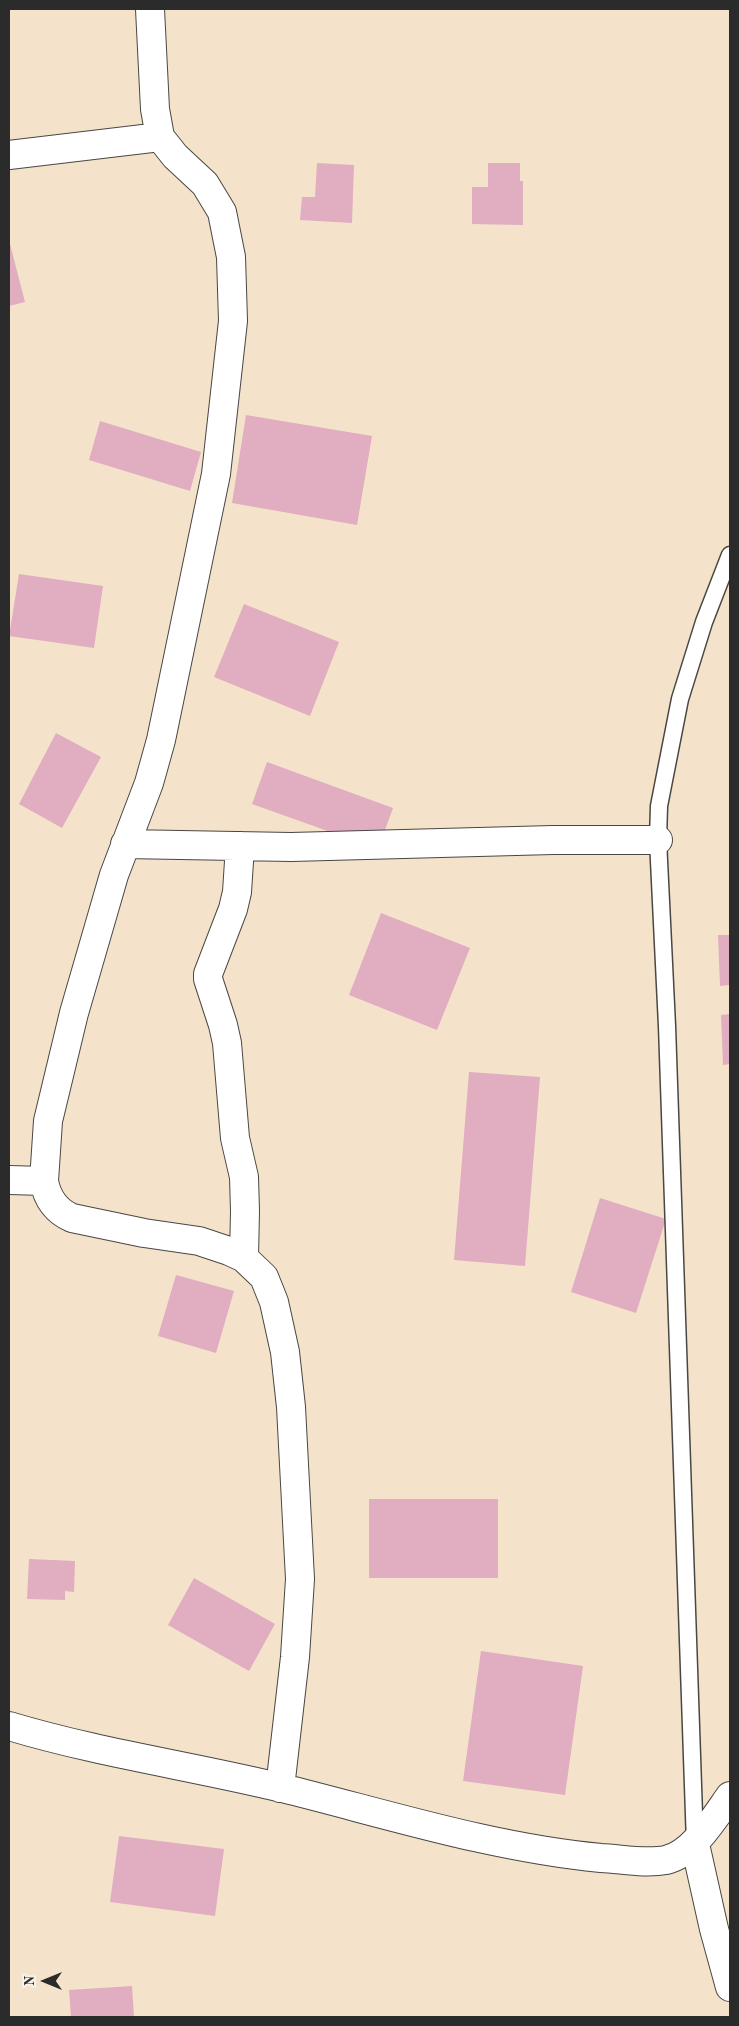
<!DOCTYPE html>
<html>
<head>
<meta charset="utf-8">
<style>
	body { margin:0 }
	#map { position:relative; width:739px; height:2026px; overflow:hidden; background:#f4e3ca; font-family:"Old Standard TT",serif }
	canvas { display:block }
	.frame { position:absolute; inset:0; border:10px solid #2b2b2b; pointer-events:none }
	.north { position:absolute; left:20px; top:1956px; width:50px; height:50px; -webkit-text-stroke:4px #f7f3e8; paint-order:stroke; rotate:270deg; font-size:14px; font-weight:700; line-height:20px; text-align:center; color:#2b2b2b }
	.north::after { content:''; display:block; margin:auto; width:18px; height:22px; background:#2b2b2b; clip-path:polygon(50% 0,100% 100%,50% 72%,0 100%) }
</style>
</head>
<body>
<div id="map">
<canvas width="739" height="2026"></canvas>
<div class="frame"></div>
<div class="north">N</div>
</div>
<script>
const context = document.querySelector('canvas').getContext('2d');
context.lineJoin = 'round';
function paint(path, color) { context.fillStyle = color; context.fill(path, 'evenodd'); }
function trace(path, color, width, dash) { context.strokeStyle = color; context.lineWidth = width; context.lineCap = dash ? 'butt' : 'round'; context.setLineDash(dash || []); context.stroke(path); }
const building = new Path2D(`
	M317,163L354,165L352,223L300,220L302,197H315Z
	M488,163H520V181H523V225L472,224V187H488Z
	M9,240L25,302L9,306Z
	M246,415L372,436L357,525L232,503Z
	M100,421L201,452L190,491L89,460Z
	M19,574L103,586L94,648L9,636Z
	M244,604L339,642L310,716L214,677Z
	M56,733L101,757L62,828L19,804Z
	M267,762L393,808L378,849L252,804Z
	M381,913L470,948L437,1030L349,995Z
	M718,935H730V985L720,986Z
	M730,1014V1064L723,1065L721,1015Z
	M469,1072L540,1077L525,1266L454,1260Z
	M600,1198L666,1219L636,1313L571,1292Z
	M176,1275L234,1291L216,1353L158,1336Z
	M369,1499H498V1578H369Z
	M29,1559L75,1561L74,1592L65,1591V1600L27,1599Z
	M194,1578L275,1624L249,1671L168,1625Z
	M481,1651L583,1666L565,1795L463,1781Z
	M119,1836L224,1849L215,1916L110,1902Z
	M132,1986L134,2017H71L69,1990Z`);
const lane = new Path2D(`
	M695,1844L667,1026L658,840L659,806L680,699L704,622L730,555`);
const street = new Path2D(`
	M150,9L155,109L160,137L175,156L205,184L222,212L231,257L233,321L216,474L161,740L149,783L114,875L74,1013L48,1121L44,1181C47,1198 56,1211 72,1218L144,1233L199,1241L229,1251L244,1258L264,1277L274,1302L285,1352L291,1407L300,1579L295,1657L280,1788
	M9,155L160,137
	M125,844L291,847L553,840H658
	M240,846L237,892L233,909L208,974V979L223,1025L227,1043L235,1138L244,1177L245,1211L244,1258
	M9,1180L44,1181
	M9,1726C99,1753 191,1766 282,1788C387,1814 493,1848 601,1858C622,1859 645,1864 666,1860C693,1854 715,1817 730,1796
	M695,1844L714,1929L730,1987`);
paint(building, '#e0adc1');
trace(lane, '#494743', 19);
trace(street, '#494743', 30);
trace(lane, '#fff', 16);
trace(street, '#fff', 28);
</script>
</body>
</html>
